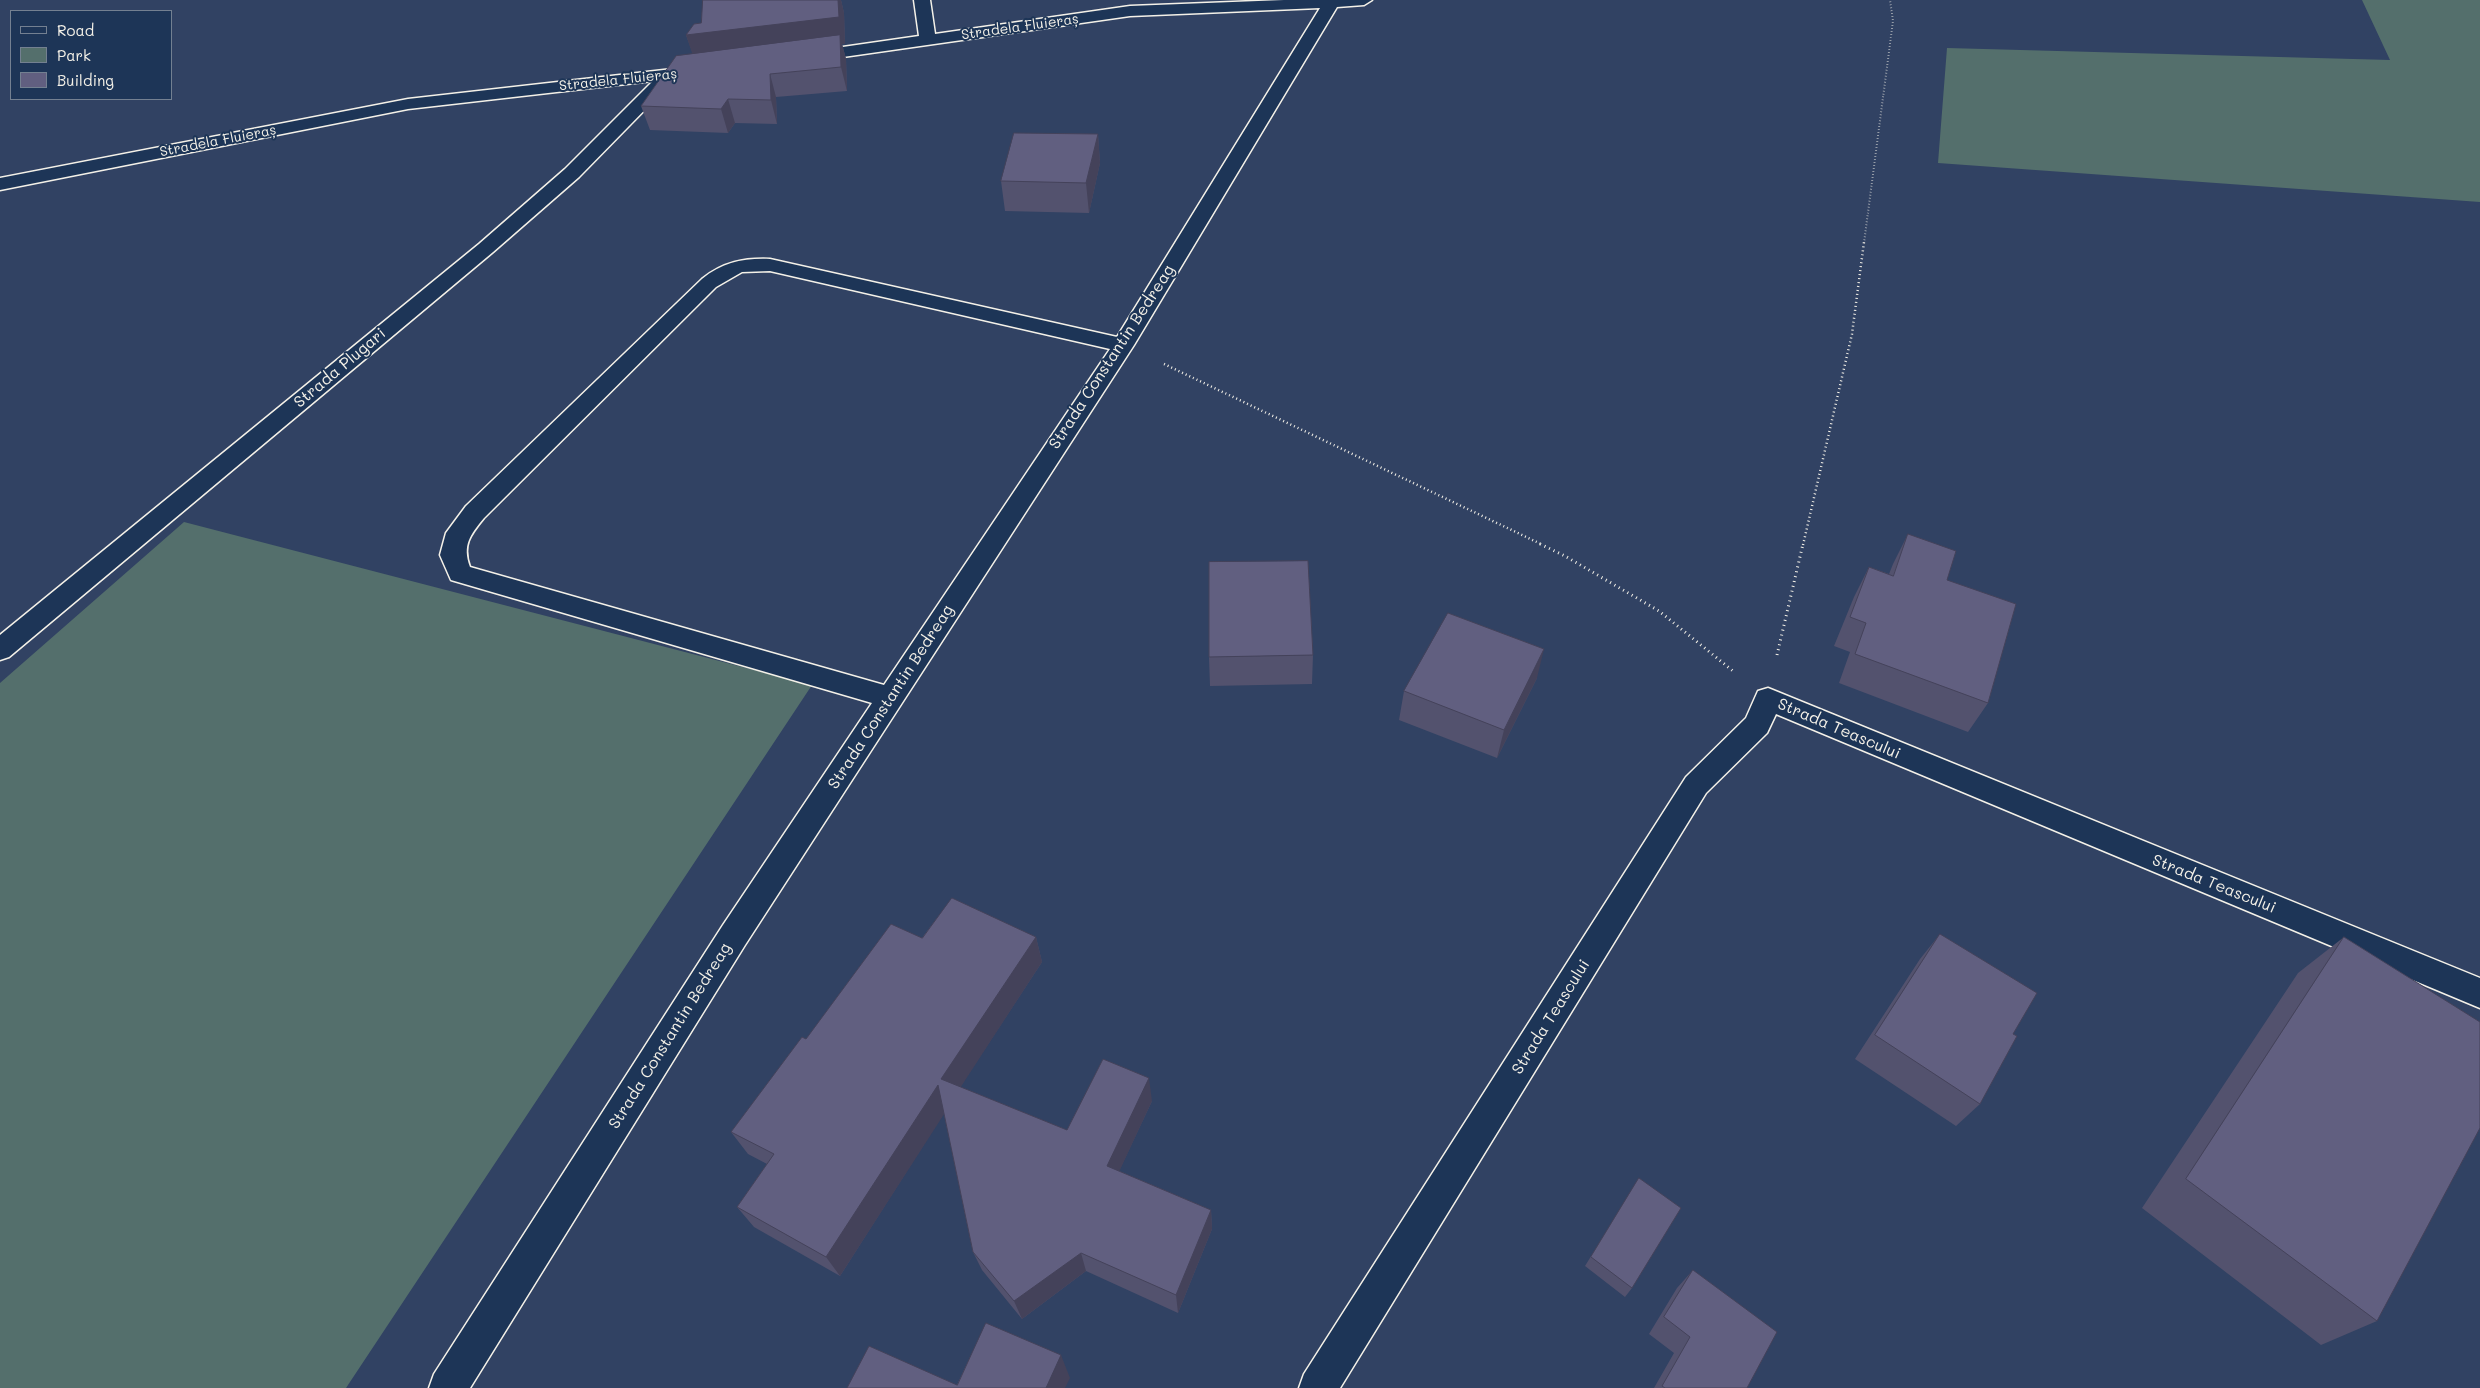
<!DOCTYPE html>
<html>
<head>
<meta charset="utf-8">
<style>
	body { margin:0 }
	#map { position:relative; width:2480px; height:1388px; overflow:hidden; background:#314263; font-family:Mali,sans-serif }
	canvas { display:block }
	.legend { position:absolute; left:10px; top:10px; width:162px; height:90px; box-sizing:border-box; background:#1d3557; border:1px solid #738091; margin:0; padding:6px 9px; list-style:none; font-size:15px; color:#f4f1e8 }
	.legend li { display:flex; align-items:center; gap:10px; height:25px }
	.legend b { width:25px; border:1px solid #738091 }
</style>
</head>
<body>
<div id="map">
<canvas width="2480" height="1388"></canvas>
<ul class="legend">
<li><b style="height:6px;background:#1d3557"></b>Road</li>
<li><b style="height:14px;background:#546f6c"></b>Park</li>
<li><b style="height:14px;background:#615f80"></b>Building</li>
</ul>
</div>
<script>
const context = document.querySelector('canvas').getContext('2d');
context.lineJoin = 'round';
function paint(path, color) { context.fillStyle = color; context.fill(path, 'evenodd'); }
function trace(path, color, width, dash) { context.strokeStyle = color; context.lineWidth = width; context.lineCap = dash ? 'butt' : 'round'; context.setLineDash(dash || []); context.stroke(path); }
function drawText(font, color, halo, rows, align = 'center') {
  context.font = font + ' Mali,sans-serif'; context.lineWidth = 4; context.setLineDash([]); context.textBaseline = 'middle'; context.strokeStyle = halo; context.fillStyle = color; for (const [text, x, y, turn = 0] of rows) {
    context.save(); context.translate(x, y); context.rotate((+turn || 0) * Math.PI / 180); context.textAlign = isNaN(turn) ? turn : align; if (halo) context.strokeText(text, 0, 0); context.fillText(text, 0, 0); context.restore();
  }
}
const green = new Path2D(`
	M2362,0H2480V202L1938,163L1947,48L2390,60Z
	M184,522L812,685L346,1388H0V683Z`);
const pathFar2 = new Path2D(`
	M1864,243L1893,21L1890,0`);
const pathFar1 = new Path2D(`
	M1164,364L1543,545
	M1803,545L1852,334L1864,242`);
const path = new Path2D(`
	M1540,544L1565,556L1659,611L1733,671
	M1777,655L1803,544`);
const minor = new Path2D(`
	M914,0H930L935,34L1130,6L1284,0H1372L1364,5L1337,7L1134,345L745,945L470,1388H429L434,1374L723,925L872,703L451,580L440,555L446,533L466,506L702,279C723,262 744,258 770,259L1117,337L1320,8L1130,16L808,62L802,61L799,57L802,53L808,52L919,36ZM770,271L1110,349L884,685L470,567C462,545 470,535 484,518L716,287L742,272Z
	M699,66L705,67L708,71L705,75L675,79L579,177L493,252L9,657L0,660V635L479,244L565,169L653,81L408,109L0,190V178L408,99Z
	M1768,688L2480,978V1008L1776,714L1767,733L1706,793L1340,1388H1299L1304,1374L1686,777L1746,718L1758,691Z`);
const wall = new Path2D(`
	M838,0H841L844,13L845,44H842L846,59L847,91L776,97L777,124L735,123L728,133L650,130L641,106L693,54L686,35Z
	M1098,134L1100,163L1089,213L1005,211L1001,181Z
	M1908,534L1947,580L1988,703L1968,732L1839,683L1850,652L1834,646L1854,597L1869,567L1889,574L1893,564Z
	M1313,655L1312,684L1210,686L1209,657Z
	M1537,678L1497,758L1399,720L1404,691Z
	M1940,934L2013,1034L1980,1104L1956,1126L1855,1059L1920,959Z
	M1036,937L1042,962L960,1087L1067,1130L1152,1101L1119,1171L1211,1210L1212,1229L1178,1313L1086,1271L1022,1319L982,1270L973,1252L944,1113L840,1276L754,1227L737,1207L767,1164L748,1154L731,1132L806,1039L922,938Z
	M2344,937L2377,1321L2321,1345L2142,1208L2298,973Z
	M1639,1178L1632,1288L1625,1297L1585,1266Z
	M1693,1270L1747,1388H1654L1674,1353L1649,1334L1677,1288Z`);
const shadedWall = new Path2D(`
	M838,0H841L844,13L845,44H842L846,59L847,91L841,67L695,62L686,35Z
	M770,74L776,97L777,124L771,100Z
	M728,99L735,123L728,133L721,109Z
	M1098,134L1100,163L1089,213L1086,183Z
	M1544,649L1537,678L1497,758L1504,730Z
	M1036,937L1042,962L951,1102L941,1079Z
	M1149,1078L1152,1101L1112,1187L1107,1166Z
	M938,1085L948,1108L840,1276L826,1257Z
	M1211,1210L1212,1229L1178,1313L1176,1295Z
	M1081,1253L1086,1271L1022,1319L1014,1301Z
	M1061,1355L1070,1378L1065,1388H1046Z`);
const building = new Path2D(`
	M703,0H838L839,17L686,35L694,24L701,23Z
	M840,35L841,67L770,74L771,100L728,99L721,109L641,106L676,56Z
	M1014,133L1098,134L1086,183L1001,181Z
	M1908,534L1956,551L1947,580L2016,604L1988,703L1855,654L1866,623L1850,617L1869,567L1893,576Z
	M1308,561L1313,655L1209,657V562Z
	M1448,613L1544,649L1504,730L1404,691Z
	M952,898L1036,937L941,1079L1067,1130L1103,1059L1149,1078L1107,1166L1211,1210L1176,1295L1081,1253L1014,1301L973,1252L938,1085L826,1257L737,1207L774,1154L731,1132L802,1037L806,1039L891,924L922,938Z
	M1940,934L2037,993L2013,1034L2017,1036L1980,1104L1875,1035Z
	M2344,937L2480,1022V1128L2377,1321L2186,1179Z
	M1639,1178L1681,1208L1632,1288L1591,1257Z
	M1693,1270L1777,1332L1747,1388H1665L1662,1386L1690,1337L1664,1317Z
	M986,1323L1061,1355L1046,1388H847L869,1346L957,1385Z`);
const farStreetnames = [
	["Stradela Fluieraș",1020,27,-8],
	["Stradela Fluieraș",618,80,-6],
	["Stradela Fluieraș",218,141,-11]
];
const streetNames = [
	["Strada Constantin Bedreag",1112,357,-57],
	["Strada Plugari",340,368,-40],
	["Strada Constantin Bedreag",891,697,-57],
	["Strada Teascului",1839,729,23],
	["Strada Teascului",2214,884,22],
	["Strada Teascului",1551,1017,-58],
	["Strada Constantin Bedreag",670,1036,-58]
];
paint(green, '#546f6c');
trace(minor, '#f4f1e8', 3);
trace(pathFar2, '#f4f1e8', 2, [0.5, 2.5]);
trace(pathFar1, '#f4f1e8', 2.5, [1, 3]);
trace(path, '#f4f1e8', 3, [1, 4]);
paint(minor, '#1d3557');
paint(wall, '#53526e');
paint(shadedWall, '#44425a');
paint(building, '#615f80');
trace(building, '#44425a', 1);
drawText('14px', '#f4f1e8', '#1d3557', farStreetnames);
drawText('16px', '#f4f1e8', '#1d3557', streetNames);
</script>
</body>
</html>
